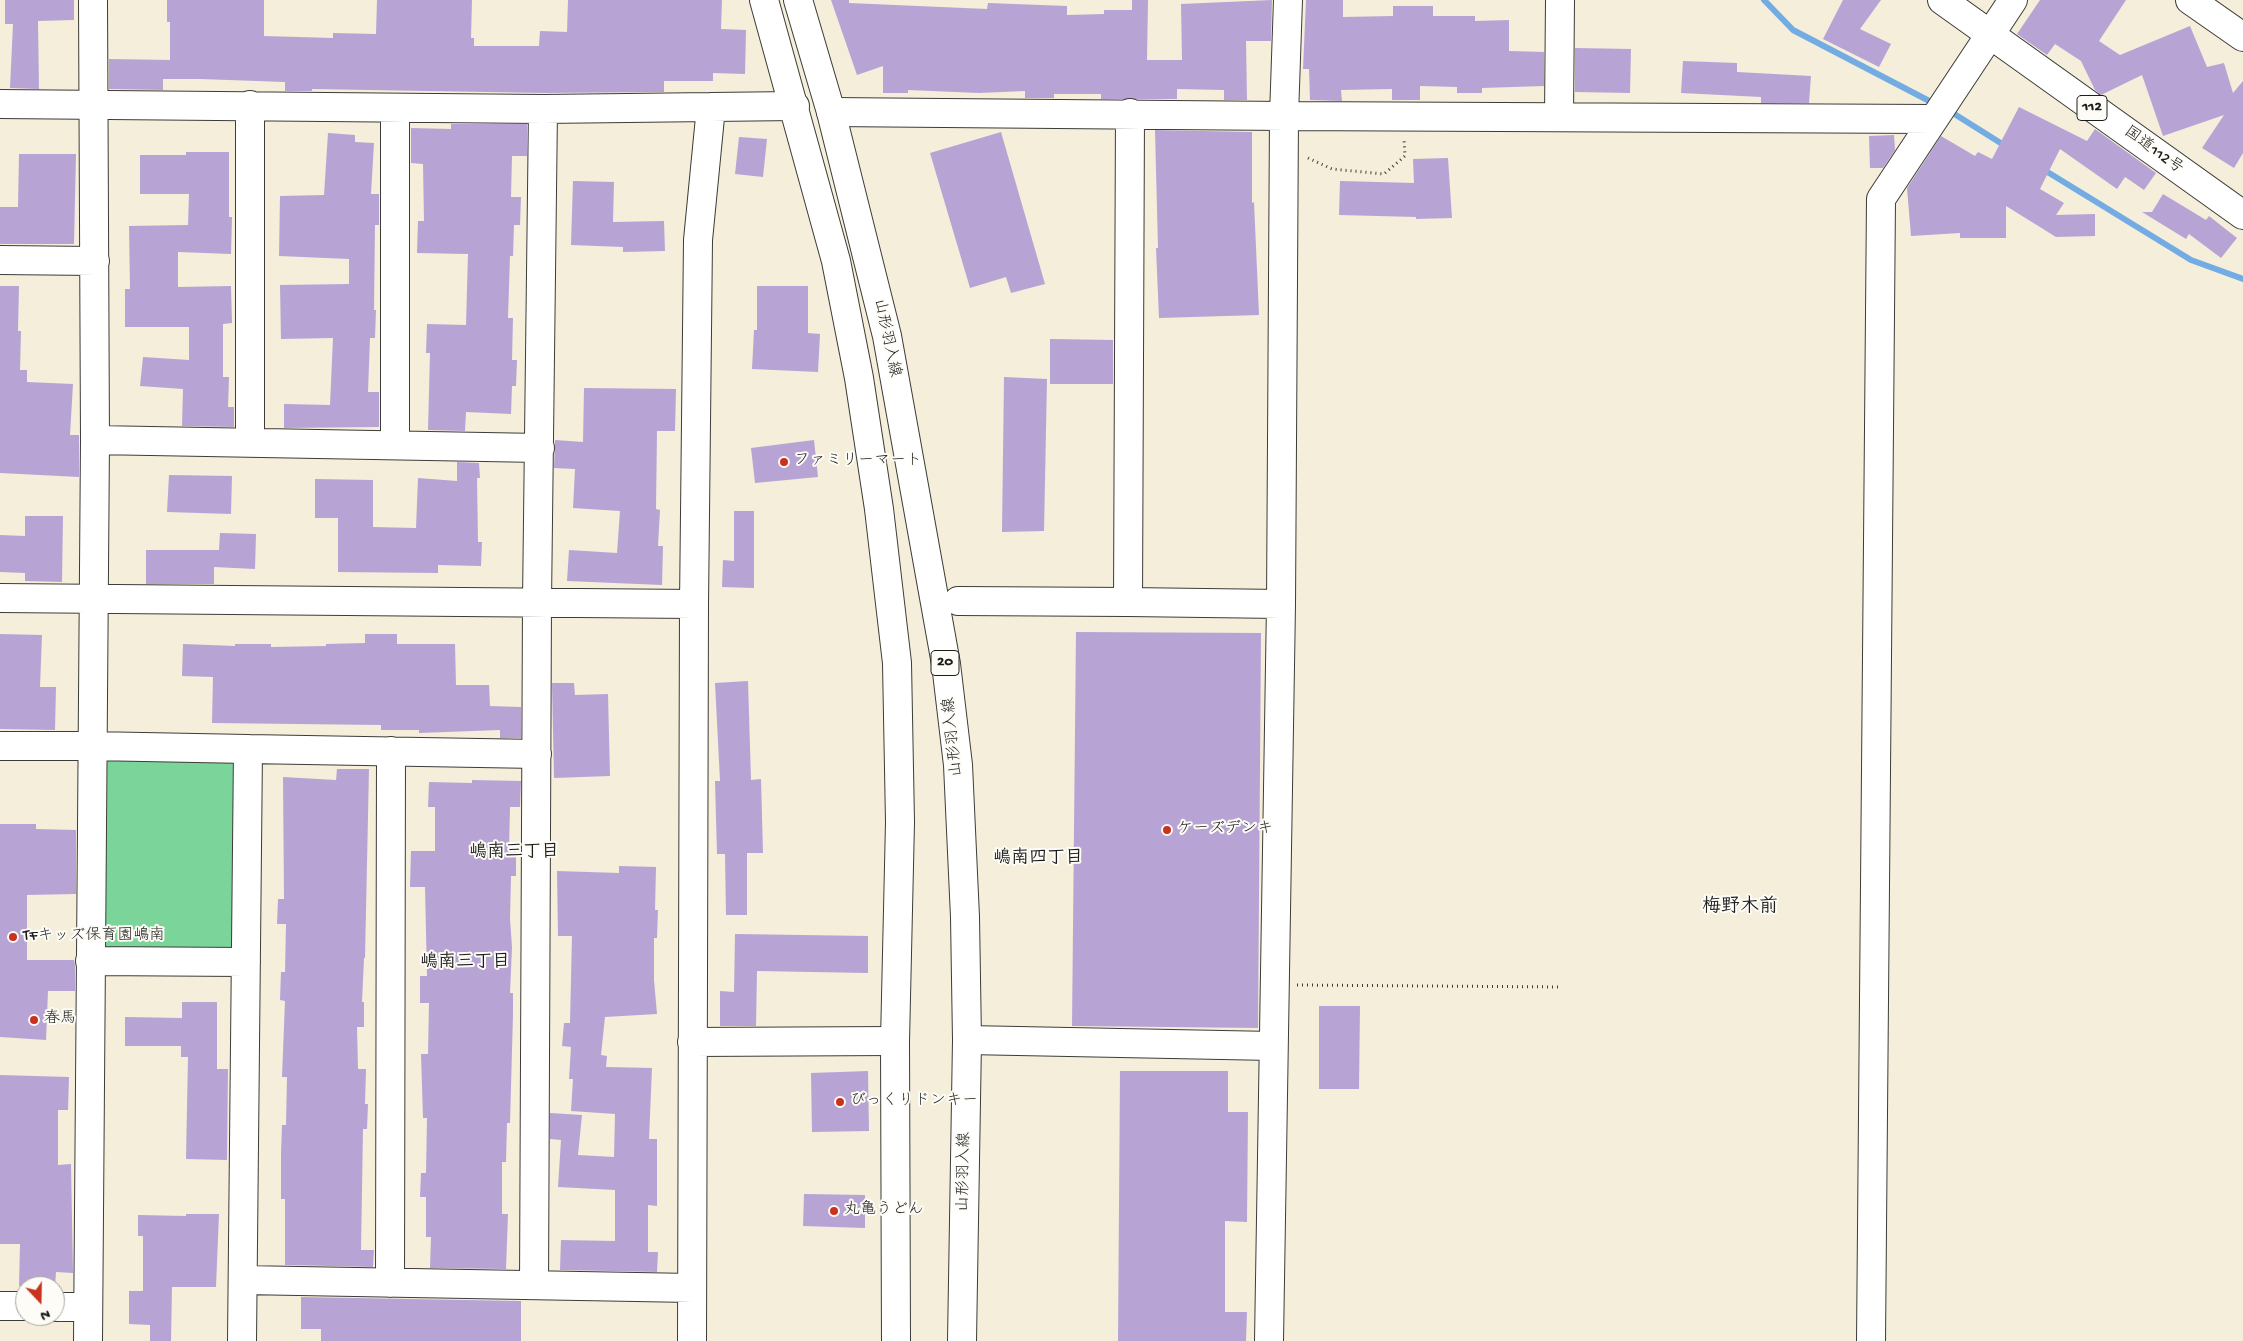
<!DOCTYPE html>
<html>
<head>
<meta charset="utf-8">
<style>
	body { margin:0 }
	#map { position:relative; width:2243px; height:1341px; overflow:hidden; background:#f4eeda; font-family:"Gochi Hand",sans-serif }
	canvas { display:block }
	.north { position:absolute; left:15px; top:1276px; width:50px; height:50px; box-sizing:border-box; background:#fdfcf7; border:1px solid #a3a29f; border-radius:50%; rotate:159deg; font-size:14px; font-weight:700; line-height:20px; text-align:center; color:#1c1c1c }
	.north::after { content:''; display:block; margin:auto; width:18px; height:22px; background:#c8321e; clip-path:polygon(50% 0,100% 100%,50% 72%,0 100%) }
</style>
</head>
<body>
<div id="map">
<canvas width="2243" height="1341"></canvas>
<div class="north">N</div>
</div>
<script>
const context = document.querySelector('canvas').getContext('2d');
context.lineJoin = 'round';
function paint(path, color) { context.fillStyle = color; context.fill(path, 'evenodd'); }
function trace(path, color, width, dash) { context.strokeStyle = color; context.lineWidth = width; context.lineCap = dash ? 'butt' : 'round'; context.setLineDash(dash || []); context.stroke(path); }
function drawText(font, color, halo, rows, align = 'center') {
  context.font = font + ' "Gochi Hand","Klee One",sans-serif'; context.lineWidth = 4; context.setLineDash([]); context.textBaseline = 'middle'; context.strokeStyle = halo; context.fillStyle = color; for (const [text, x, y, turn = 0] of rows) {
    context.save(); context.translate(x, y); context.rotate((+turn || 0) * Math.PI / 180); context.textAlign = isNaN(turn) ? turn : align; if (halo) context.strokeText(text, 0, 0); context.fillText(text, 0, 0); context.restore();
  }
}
const green = new Path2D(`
	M91,746L248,749L246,962L90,961Z`);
const stream = new Path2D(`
	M1764,0L1793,30L1937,105
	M1948,110L2007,147
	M2041,168L2191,260L2243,279`);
const building = new Path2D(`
	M5,0H74V20L38,21L39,89L10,88L13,24H5Z
	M167,0H264V36L333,38V33L376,34L377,0H472L471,38H474V46H539L540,31L567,32L568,0H722L721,29L746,30L745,74L713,73V81H664V92L543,93L312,89V91H285V82L200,79H163V90L109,89V59L170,60V22H167Z
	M831,0H849V3L987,9L988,3L1067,6V15L1104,14V10H1132V0H1148L1147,60H1182L1181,4L1272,0L1271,41H1246L1247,100H1224V90L1177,89V99H1101V94H1054V98H1025V91L979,93L908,90V93H883V66L857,75Z
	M1306,0H1343V17L1393,16V6H1433V16H1475V21L1509,20V51L1544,52V86L1482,88V93H1457V87L1420,86V100H1392V89L1341,90L1342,101L1310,100L1309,69H1303Z
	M1843,0H1881L1860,29L1891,44L1879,67L1823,39Z
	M2040,0H2126L2099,41L2120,55L2190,26L2207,67L2224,63L2233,93L2243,81V153L2234,168L2202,148L2224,115L2163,136L2142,75L2101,95L2095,90L2081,61L2055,44L2047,55L2017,34Z
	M1575,48L1631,49L1630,93L1575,92Z
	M1683,61L1737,63V72L1811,76L1809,103H1761V97L1681,93Z
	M2019,107L2087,141L2095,129L2156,173L2144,190L2125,177L2117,189L2060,149L2040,189L2064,203L2056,215L2095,214V236L2056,237L2006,206V238H1960V233L1911,236L1907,188L1941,136L1975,156L1978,152L1992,159Z
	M451,124H527V156H512L511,197H521L520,225H514L513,256H510L508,318H513L512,360H517L516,386H512L511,414L466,412L465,431L428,430L430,353H426L427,324L466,325L468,254L417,253L418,221H424L423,164L411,163V128L451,129Z
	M1155,130L1252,132V203L1254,202L1259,315L1159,318L1156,248H1158Z
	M1001,132L1045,284L1011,293L1006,277L970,288L930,153Z
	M328,133L355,135V142L374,143L371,194H379V225H375L374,310H376L375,338H370L368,392H379V427L284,428V404L330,405L333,338L281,339L280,285L349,284V259L279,256L280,196L324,195Z
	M1894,135L1895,150L1883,168H1870L1869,136Z
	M739,137L767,139L763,177L735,174Z
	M186,152H229V217H232L231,254L178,252V287L231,286L232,323L223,324V377H229L228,407H234V427L182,426L183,389L140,386L143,357L189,360V327H125V289H130L129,226L188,225L189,194H140V155H186Z
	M19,154H76L74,244H0V207H18Z
	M1448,158L1452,218L1416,219V217L1339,215L1340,181L1414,183L1413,159Z
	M573,181L614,182L613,222L664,221L665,251L623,252V247L571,245Z
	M2163,194L2206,220L2209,216L2237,238L2221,258L2189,234L2186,239L2142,212H2152Z
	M0,286H19L18,331H21L20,370H27V382L73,384L70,435H79V477L0,473Z
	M757,286H808V333L820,334L818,372L752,369L754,330H757Z
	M1050,339L1113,340V384H1050Z
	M1004,377L1047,379L1044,531L1002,532Z
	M584,388L676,389L675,431H657L656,509L660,510L658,546H663L662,585L567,581L569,550L617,553L620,511L573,508L575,469L554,468L555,440L583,442Z
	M814,440L818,477L755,483L751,448Z
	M457,462L479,463L480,478H477L478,542H482L481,566L438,565V573L338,572V518H315V479L373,480V527L416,528L418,478L457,481Z
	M169,475L232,476L231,514L167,512Z
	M734,511H754V588L722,587L723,560L734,561Z
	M25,516H63L62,582L25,581V573L0,572V535L25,536Z
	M220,533L256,534L255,569L214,567V584H146V550H219Z
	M1076,632L1261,633L1258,1028L1072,1026Z
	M0,634L42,635L40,687H56L55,730L0,729Z
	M365,634H397V644H455L456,685H489L490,706L521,707V738H500V730L419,733V730H381V725L212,723L213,677L182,676L183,644L235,646V644H271V647L326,646V644L365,643Z
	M748,681L751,780L761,779L763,853H747V915H726L725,854H717L715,781H720L715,683Z
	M552,683H574L575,695L608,694L610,776L554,778Z
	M337,769H369L365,958H364L362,1002H364V1027H357L358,1069H366L365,1104H368L367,1129H363L361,1250H374L373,1267L285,1265V1199H281V1154L282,1125H286L287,1077H282L285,1001L280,1000L281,972H285L286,924H277L278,899H284L283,777L336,780Z
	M472,780L521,781L520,807H510L509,851H516V876H511L510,919L512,947L510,993H513V1014L510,1123H507L506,1162H502V1214H508L506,1269L430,1268L431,1237H426V1197H420L421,1173H426L427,1118H423L421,1054H428L429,1003H420V976H427L425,887H410L411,851H435V807H428L429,782L472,783Z
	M0,824H36V829L76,830V894L27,895V960H74L75,965V991H48L46,1040L0,1037Z
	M619,866L656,867L655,910H658L657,938H654V980L657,1014L605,1017L601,1055L607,1056L606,1067L652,1068L649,1139H657V1206L648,1205V1252H658L657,1272L560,1270L561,1240L615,1241V1190L558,1187L561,1140L550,1139V1113L582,1115L578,1155L614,1157L615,1114L571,1111L573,1079H569L571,1047L562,1046L564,1023H570L572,936H558L557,871L619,873Z
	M735,934L868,936V973L757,971L756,1026H720V991L734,992Z
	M182,1002H217V1069H228L227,1160L186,1159L188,1057H181V1046H125V1017L182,1018Z
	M1319,1006H1360L1359,1089H1319Z
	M868,1071L869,1131L812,1132L811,1073Z
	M1120,1071H1228V1112H1248L1247,1222L1225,1221V1312H1247L1246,1341H1118Z
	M0,1075L69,1077L68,1110H58V1165L71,1164L73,1273L56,1272L55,1286H19L20,1244H0Z
	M804,1194L865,1195V1228L803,1226Z
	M186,1214H219L216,1287H172L171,1341H150V1325L129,1324V1291H143V1236H138V1215L186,1216Z
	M301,1297L521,1301V1341H321V1329H301Z`);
const path = new Path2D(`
	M1308,158L1332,169L1384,174L1405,156L1404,139
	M1297,985L1561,987`);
const minor = new Path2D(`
	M1288,0L1284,116L1934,119
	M2190,0L2243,37
	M0,104L543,109L795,106
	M250,105V441
	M395,108V445
	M831,112L1284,116L1281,604L1269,1341
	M1130,113L1128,602L1281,604
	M1559,116L1560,0
	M0,260L95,261
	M95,440L540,448
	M0,598L694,604
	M958,601L1128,602
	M0,746H91L248,749
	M90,961L246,962
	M967,1040L1273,1046
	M692,1042L895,1041
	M243,1280L692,1288
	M390,1283L391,751
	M534,1285L537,602L543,109
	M0,1306H25
	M55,1307H88
	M88,1341L95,440L93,0
	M242,1341L248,749L537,754
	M692,1341L694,604L698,240L711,107
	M1871,1341L1881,199L2013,0`);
const major = new Path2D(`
	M764,0L836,261L859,378L879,509L897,663L900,822L895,1041L896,1341
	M798,0L831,112L887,336L946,664L958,765L965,917L967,1040L962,1341`);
const highway = new Path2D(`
	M1942,0L2243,215`);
const markers = [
	[784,462,5,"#c8321e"],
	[1167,830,5,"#c8321e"],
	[13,937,5,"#c8321e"],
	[34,1020,5,"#c8321e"],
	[840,1102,5,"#c8321e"],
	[834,1211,5,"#c8321e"]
];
const shields = [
	[2092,108,30],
	[945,663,28]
];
const shieldNames = [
	["112",2092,108],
	["20",945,663]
];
const streetNames = [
	["国道112号",2153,151,36],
	["山形羽入線",886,338,78],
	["山形羽入線",954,737,-96],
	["山形羽入線",965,1172,-89]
];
const poiNames = [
	["ファミリーマート",794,462],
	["ケーズデンキ",1177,830],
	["TFキッズ保育園嶋南",23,937],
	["春馬",44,1020],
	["びっくりドンキー",850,1102],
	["丸亀うどん",844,1211]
];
const neighbourhoodNames = [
	["嶋南三丁目",514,853],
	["嶋南四丁目",1038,859],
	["嶋南三丁目",465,963]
];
const quarterNames = [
	["梅野木前",1740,908]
];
paint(green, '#7bd59b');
trace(stream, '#73ace3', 6);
paint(building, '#b7a4d5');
trace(minor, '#3c3c38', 30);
trace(major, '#3c3c38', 30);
trace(highway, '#3c3c38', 30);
trace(path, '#3c3c38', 3, [1, 4]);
trace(minor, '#fff', 28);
trace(major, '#fff', 28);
trace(highway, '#fff', 28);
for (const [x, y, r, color] of markers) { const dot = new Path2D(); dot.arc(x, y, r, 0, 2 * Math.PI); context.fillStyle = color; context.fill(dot); trace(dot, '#fdfcf7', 2); }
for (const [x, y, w] of shields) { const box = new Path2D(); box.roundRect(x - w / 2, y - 12.5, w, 25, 4); context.fillStyle = '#fdfcf7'; context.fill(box); trace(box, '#1c1c1c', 1); }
drawText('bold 15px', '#1c1c1c', null, shieldNames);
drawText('16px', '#1c1c1c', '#fdfcf7', streetNames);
drawText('16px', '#1c1c1c', '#fdfcf7', poiNames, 'left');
drawText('bold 18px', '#1c1c1c', '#fdfcf7', neighbourhoodNames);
drawText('bold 19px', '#1c1c1c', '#fdfcf7', quarterNames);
</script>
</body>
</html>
